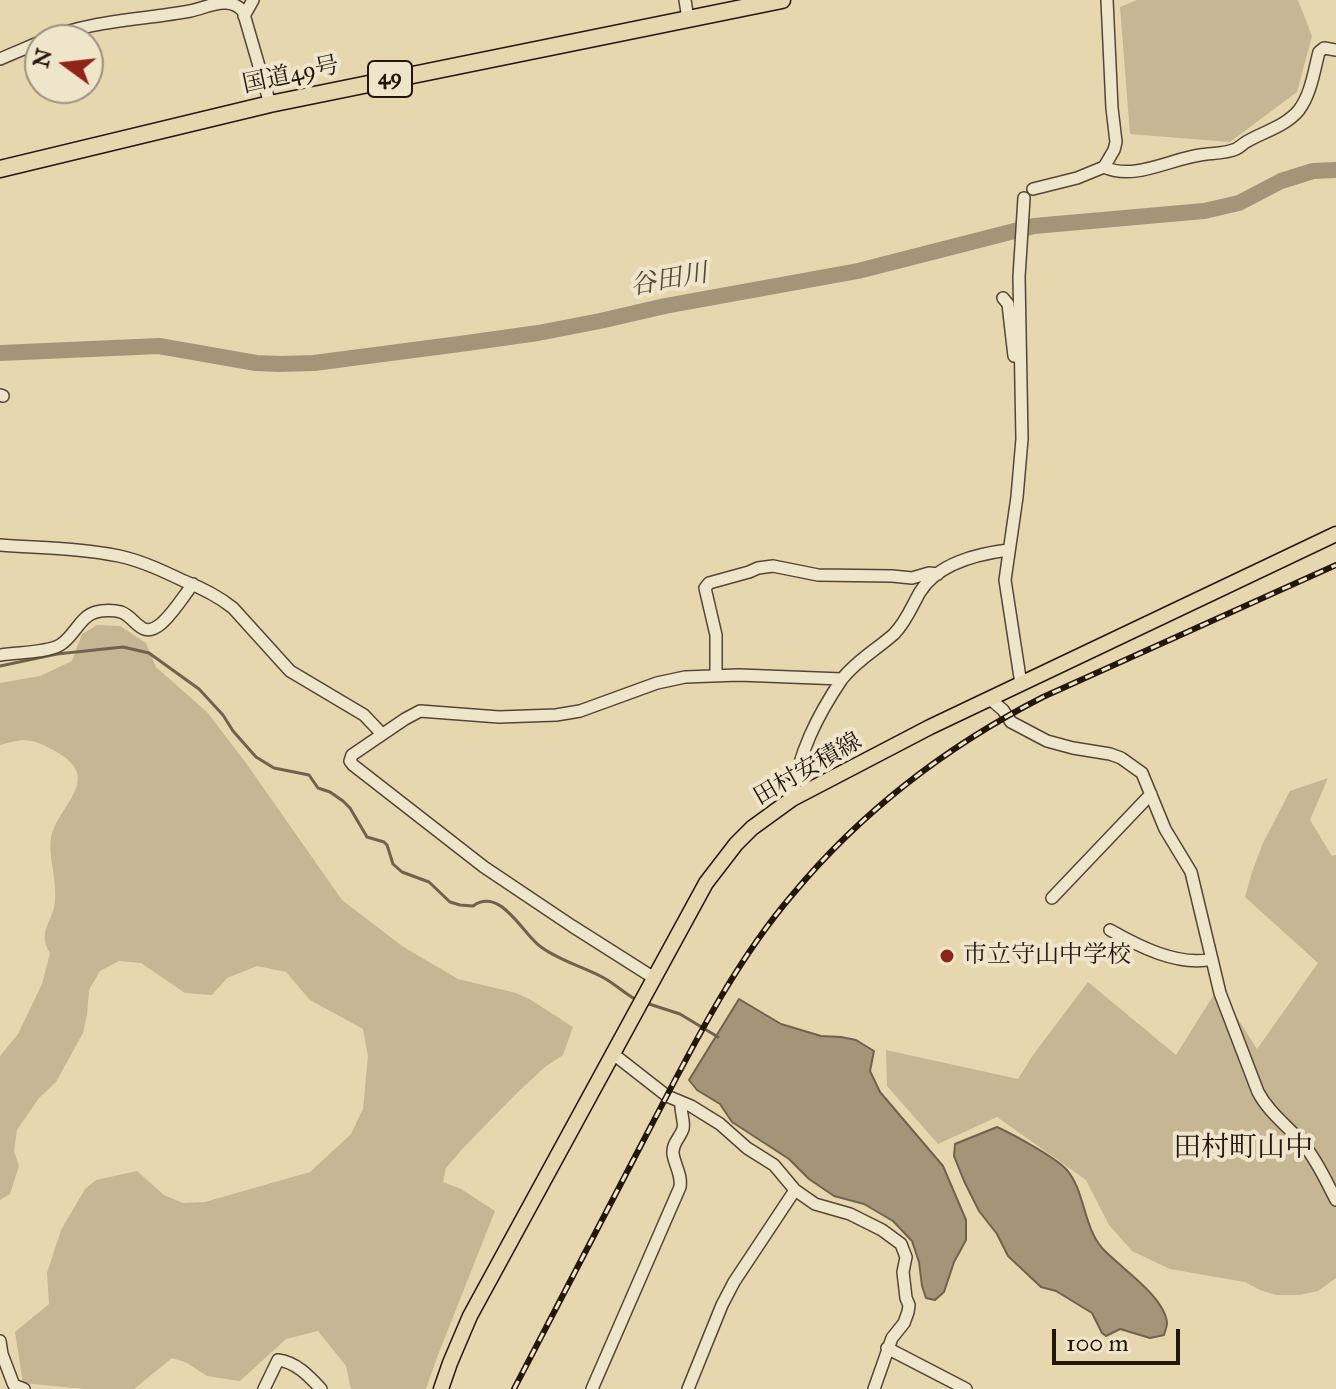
<!DOCTYPE html>
<html>
<head>
<meta charset="utf-8">
<style>
	body { margin:0 }
	#map { position:relative; width:1336px; height:1389px; overflow:hidden; background:#e7d7af; font-family:"IM FELL Great Primer",serif }
	canvas { display:block }
	.north { position:absolute; left:24px; top:24px; width:80px; height:80px; box-sizing:border-box; background:#efe5cb; border:2px solid #9d927f; border-radius:50%; rotate:285deg; font-size:22px; font-weight:700; line-height:32px; text-align:center; color:#23160d }
	.north::after { content:''; display:block; margin:auto; width:28px; height:36px; background:#8f2418; clip-path:polygon(50% 0,100% 100%,50% 72%,0 100%) }
	.scale { position:absolute; left:1052px; top:1329px; width:128px; height:36px; box-sizing:border-box; border:4px solid #23160d; border-top:0; padding-left:10px; font-size:24px; line-height:28px; white-space:nowrap; color:#23160d; -webkit-text-stroke:6px #efe5cb; paint-order:stroke }
</style>
</head>
<body>
<div id="map">
<canvas width="1336" height="1389"></canvas>
<div class="north">N</div>
<div class="scale">100 m</div>
</div>
<script>
const context = document.querySelector('canvas').getContext('2d');
context.lineJoin = 'round';
function paint(path, color) { context.fillStyle = color; context.fill(path, 'evenodd'); }
function trace(path, color, width, dash) { context.strokeStyle = color; context.lineWidth = width; context.lineCap = dash ? 'butt' : 'round'; context.setLineDash(dash || []); context.stroke(path); }
function drawText(font, color, halo, rows, align = 'center') {
  context.font = font + ' "IM FELL Great Primer","Noto Serif JP",serif'; context.lineWidth = 8; context.setLineDash([]); context.textBaseline = 'middle'; context.strokeStyle = halo; context.fillStyle = color; for (const [text, x, y, turn = 0] of rows) {
    context.save(); context.translate(x, y); context.rotate((+turn || 0) * Math.PI / 180); context.textAlign = isNaN(turn) ? turn : align; if (halo) context.strokeText(text, 0, 0); context.fillText(text, 0, 0); context.restore();
  }
}
const green = new Path2D(`
	M1137,0H1298L1312,36L1297,92L1230,142L1130,134L1120,7Z
	M97,625L120,626L146,643L156,667L207,712L246,763L342,900L402,946L458,979L516,993L531,1000L573,1027L563,1055L545,1067L518,1092L465,1146L446,1168L443,1182L461,1189L495,1211L436,1360L426,1389H351L346,1366L318,1331L286,1339L240,1381L207,1376L187,1363L172,1358L134,1389H84L23,1383L15,1332L49,1304L47,1273L61,1230L85,1189L96,1180L137,1171L164,1195L183,1203L205,1202L310,1172L351,1134L363,1109L368,1056L363,1029L310,1000L286,972L257,966L227,978L212,995L185,993L141,963L119,961L100,971L89,990L87,1015L83,1033L56,1082L39,1098L17,1130L14,1151L19,1166L10,1194L0,1200V1056L18,1034L42,984L50,953C36,931 54,922 55,900C57,882 48,854 51,838C57,805 107,778 53,750C31,738 24,738 0,745V683L40,676L72,661L82,634Z
	M1328,778L1310,820L1332,856L1336,855V1278L1318,1291L1300,1295H1276L1260,1290L1245,1282L1170,1269L1132,1251L1109,1225L1086,1180L997,1117L938,1144L887,1086L886,1050L1018,1079L1033,1055L1088,982L1176,1055L1218,988L1257,1049L1318,963L1245,897L1252,872L1263,843L1290,791Z`);
const water = new Path2D(`
	M739,999L781,1024L821,1036L841,1037L856,1040L874,1051L870,1071L880,1092L943,1166L966,1220V1240L954,1262L944,1292L935,1300L926,1298L922,1286L919,1262L912,1241L893,1221L864,1204L834,1196L809,1179L789,1159L732,1122L720,1104L697,1090L689,1080Z
	M997,1127C1014,1135 1053,1156 1066,1169C1085,1190 1083,1226 1102,1248C1118,1266 1165,1296 1167,1323C1167,1327 1165,1331 1164,1335L1150,1338L1120,1329L1106,1336L1102,1333L1092,1313L1056,1291L1041,1287L1008,1256L997,1234L979,1211L964,1181L954,1156L955,1144Z`);
const stream = new Path2D(`
	M0,666L57,654L123,647L149,653L199,689L223,715L233,731L256,757L274,768L309,775L318,788L330,792L343,801L350,808L367,837L384,842L387,845L393,864L402,872L429,882L450,902L460,905L473,906C501,886 523,935 541,947C560,961 584,967 604,978C615,984 624,993 635,999
	M646,1003L680,1014L718,1037`);
const river = new Path2D(`
	M0,353L159,346L256,363L280,364L314,363L467,343L538,333L600,321L665,306L858,271L1034,226L1204,211L1239,203L1281,181L1313,171L1336,170`);
const minor = new Path2D(`
	M685,0L688,19
	M244,16L253,0
	M44,40C90,20 142,20 190,11C202,9 214,2 226,3C233,3 238,6 243,11L270,104
	M0,59L40,42
	M1104,167C1134,181 1170,159 1200,155C1211,153 1225,154 1236,149C1240,147 1243,144 1246,142C1263,132 1286,126 1299,110C1311,94 1314,71 1319,52L1324,48L1336,50
	M1033,189L1077,178L1104,167L1114,150L1116,142L1112,108L1107,0
	M1003,298L1008,304L1014,356
	M0,395L3,396
	M0,545C39,548 81,548 119,556C142,561 163,571 184,581C202,588 218,596 233,608L290,671L364,715L382,734
	M0,655C18,652 46,653 60,645C74,637 80,616 96,612C103,610 114,610 121,612C137,618 141,641 162,623C174,612 183,597 193,584
	M716,676V635L705,588L709,583L749,572L758,568L773,566L818,575L892,576L912,578L929,573L938,574
	M1021,684L1005,580L1017,497L1022,439L1019,277L1024,198
	M990,699L1003,710L1011,722L1047,741L1073,748L1110,754L1121,758L1142,773L1165,829L1191,872L1220,993L1258,1092C1269,1113 1289,1127 1304,1145C1318,1162 1326,1181 1336,1200
	M792,799C798,754 817,716 842,679
	M1052,898L1151,794
	M1110,930C1138,946 1179,967 1212,959
	M654,978L572,926L484,867L353,765L350,761L352,755L405,719L420,711L499,717L556,715L580,711L657,683L685,677L739,675L842,679C857,660 876,650 894,634C906,622 912,606 920,592C938,563 977,554 1008,550
	M612,1053L667,1096L691,1106L720,1124L747,1148L774,1165L795,1190L815,1204L850,1214L882,1230L901,1244L906,1257L903,1272L906,1298L909,1305L908,1312L904,1323L892,1338L874,1389
	M0,1341L2,1354L13,1383L14,1385L24,1389
	M887,1348L966,1389
	M264,1389L278,1360C296,1362 309,1376 321,1389
	M592,1389L680,1187C682,1175 675,1166 673,1154C672,1143 680,1138 683,1129C685,1121 680,1112 681,1103
	M688,1389L722,1305L734,1282L795,1190`);
const major = new Path2D(`
	M441,1389L450,1363L470,1316L706,883L736,844L752,828L792,799L930,727L1336,534`);
const highway = new Path2D(`
	M0,169L270,104L782,0`);
const rail = new Path2D(`
	M514,1389C560,1301 605,1214 651,1126C693,1046 734,963 793,894C862,811 947,746 1043,697L1336,565`);
const markers = [
	[947,956,8,"#8f2418"]
];
const shields = [
	[390,79,44]
];
const shieldNames = [
	["49",390,79]
];
const streetNames = [
	["国道49号",291,76,-12],
	["田村安積線",808,770,-30]
];
const poiNames = [
	["市立守山中学校",963,956]
];
const waterNames = [
	["谷田川",669,281,-10]
];
const quarterNames = [
	["田村町山中",1243,1149]
];
paint(green, '#c6b693');
paint(water, '#a49578');
trace(water, '#70624d', 2);
trace(stream, '#70624d', 3);
trace(river, '#a49578', 16);
trace(minor, '#544636', 14);
trace(major, '#23160d', 17);
trace(highway, '#23160d', 19);
trace(minor, '#efe5cb', 11);
trace(major, '#e7d7af', 14);
trace(highway, '#e7d7af', 16);
trace(rail, '#23160d', 6);
trace(rail, '#efe5cb', 3, [9]);
for (const [x, y, r, color] of markers) { const dot = new Path2D(); dot.arc(x, y, r, 0, 2 * Math.PI); context.fillStyle = color; context.fill(dot); trace(dot, '#efe5cb', 3); }
for (const [x, y, w] of shields) { const box = new Path2D(); box.roundRect(x - w / 2, y - 18, w, 36, 6); context.fillStyle = '#efe5cb'; context.fill(box); trace(box, '#23160d', 2); }
drawText('bold 22px', '#23160d', null, shieldNames);
drawText('24px', '#23160d', '#efe5cb', streetNames);
drawText('24px', '#23160d', '#efe5cb', poiNames, 'left');
drawText('italic 26px', '#574938', '#efe5cb', waterNames);
drawText('28px', '#23160d', '#efe5cb', quarterNames);
</script>
</body>
</html>
